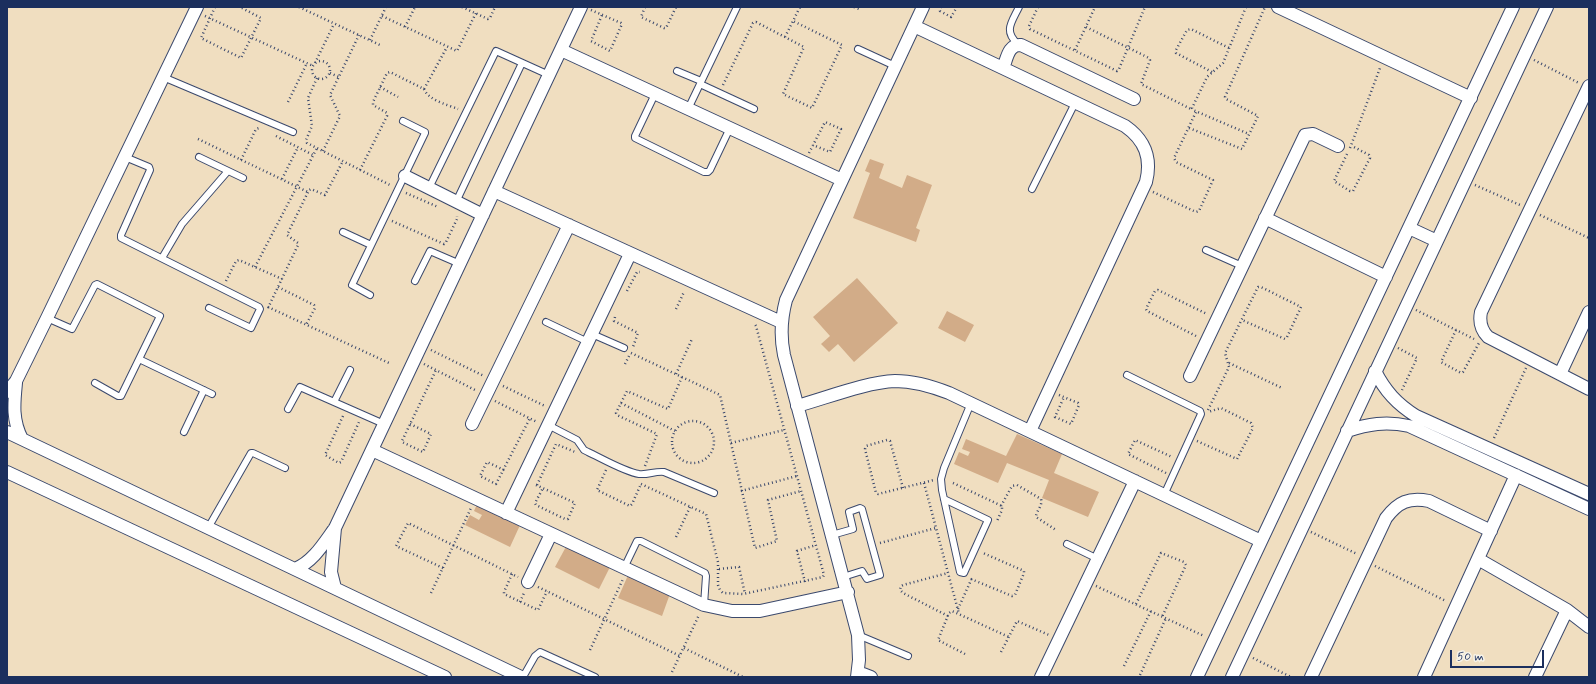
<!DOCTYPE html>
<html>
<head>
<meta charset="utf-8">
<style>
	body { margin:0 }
	#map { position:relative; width:1596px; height:684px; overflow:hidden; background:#f0dec0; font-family:Mynerve,sans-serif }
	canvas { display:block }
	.frame { position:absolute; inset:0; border:8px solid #1b2f5e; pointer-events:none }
	.scale { position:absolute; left:1450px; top:650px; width:94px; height:18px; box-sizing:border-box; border:2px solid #1b2f5e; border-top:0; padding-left:5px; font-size:12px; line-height:14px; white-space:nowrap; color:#1b2f5e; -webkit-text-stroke:3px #f7f3e8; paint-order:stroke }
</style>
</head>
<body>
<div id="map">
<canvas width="1596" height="684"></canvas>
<div class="frame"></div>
<div class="scale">50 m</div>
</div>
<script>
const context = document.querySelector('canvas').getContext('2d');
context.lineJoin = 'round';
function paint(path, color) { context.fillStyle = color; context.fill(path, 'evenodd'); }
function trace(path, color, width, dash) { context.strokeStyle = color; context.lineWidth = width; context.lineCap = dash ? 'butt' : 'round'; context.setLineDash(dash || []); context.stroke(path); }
const building = new Path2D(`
	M870,159L884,164L879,178L902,188L907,175L932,185L916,228L920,230L916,242L853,218L870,173L865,171Z
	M857,278L898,323L854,362L838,344L829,352L821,344L830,336L813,317Z
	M947,311L974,325L965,342L938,328Z
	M1017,434L1062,454L1054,473L1099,492L1088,517L1042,498L1049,480L1007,463L998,483L954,464L959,452L968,456L970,452L962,449L966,439L1006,456Z
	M478,502L521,523L510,547L465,525L470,515L479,520L482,515L474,511Z
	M568,543L611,565L599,589L555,567Z
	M629,573L671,591L662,616L618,598Z`);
const path = new Path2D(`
	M215,7L201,38L241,58L261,18L240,7
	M299,7L380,45
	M462,7L488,19L490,18L495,7
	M645,7L641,17L664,28H666L676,7
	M854,7L859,9L860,7
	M941,7L940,11L951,17L957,7
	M1038,7L1029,26L1030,29L1117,71L1119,69L1145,7
	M1246,7L1223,63L1207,77L1192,108L1193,110L1249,134
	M591,10L621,23L622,24L610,51L591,41L602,15
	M205,16L313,66
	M382,16L457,51L476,13
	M405,27L415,7
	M1086,27L1149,58L1150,60L1141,84L1191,109
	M785,37L800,7
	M370,40L386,7
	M1075,50L1095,7
	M1534,60L1579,83
	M312 70a9 9 0 1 1 18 0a9 9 0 1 1-18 0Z
	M315,63L334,24
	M1212,72L1176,53V50L1187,30L1191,29L1229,48
	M330,73L339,77
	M317,78L308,98L312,126L306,140L307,143L390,185
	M723,85L753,23L756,22L804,47L783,94L812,108L842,45L793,21
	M380,87L398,97
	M424,89C428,100 448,105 458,109
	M288,102L307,63
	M1189,128L1242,149L1258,116L1226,99L1225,97L1265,7
	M276,136L313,155
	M198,139L308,192
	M1350,148L1380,68
	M323,151L340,116L330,95L359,35
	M809,153L825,122L841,129L830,152L813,145
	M1347,154L1334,181L1350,191H1353L1370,158L1369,155L1352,146
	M241,160L256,129L259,128
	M360,170L387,116V113L373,105V102L387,73L390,72L424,89L447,47
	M282,179L298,147
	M1475,185L1520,205
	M1153,192L1196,212L1199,211L1213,180L1176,162L1174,158L1196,112
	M406,193L438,207
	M1540,215L1589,238
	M392,221L444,244L446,242L457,219V216
	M255,267L317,148
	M226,281L236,261L239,260L282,279
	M278,287L314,305L315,308L306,325
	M627,291L637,272H640
	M268,307L389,363
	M268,308L298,245V243L287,235L309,190L311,189L325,195L343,161
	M676,309L684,292
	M1416,310L1474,339
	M615,317L614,321L638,333L633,347
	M1456,330L1441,362L1461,373L1463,372L1479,343
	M1196,336L1147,311L1146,309L1155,291L1158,290L1207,314
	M1398,348L1417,358L1402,390
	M431,350L484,376
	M631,353L720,395L755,548L777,541L768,500L801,491
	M1229,363L1282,388
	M424,364L477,391
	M625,364L629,356
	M676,374L692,339
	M503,386L545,406
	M1059,395L1078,403L1079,405L1071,424L1055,417L1064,397
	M495,401L537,422
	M621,403L675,431
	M1208,410L1229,367L1225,353L1258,287H1261L1301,307L1287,337L1285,339L1242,320
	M343,416L325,455L339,463L341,462L359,422
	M672 442a21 21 0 1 1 42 0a21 21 0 1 1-42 0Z
	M410,424L431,434L423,452L402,442V441L436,370
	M1494,438L1526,368
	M1197,441L1237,459L1253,428L1251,423L1221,408L1208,412
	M731,443L784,430
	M645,466L657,434L617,415L616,413L627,391L668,409L682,377
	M504,470L487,462L480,476L496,484L530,418
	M606,470L597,490L630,506L632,504L641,484
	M1166,473L1128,454L1135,440L1172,457
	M924,483L959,614
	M953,483L1002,506V510L997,521
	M641,484L706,514L718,562V585L720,590L723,593L743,594L823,577L824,575L756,326L754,323
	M536,485L573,502L575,503L568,519H565L536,505L535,503L543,488
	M537,485L556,444L575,452
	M903,488L890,441L887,440L866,446L865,449L876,493L878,494L934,480
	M741,491L797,476
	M1001,506L1012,486L1017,485L1041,499C1043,506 1036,511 1036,517L1056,530
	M1311,532L1357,554
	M676,537L690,507
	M880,543L936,528
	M1375,566L1446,601
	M443,568L396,546L408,523L518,577
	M719,569L739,567L745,594
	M512,574L504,592V594L538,610L547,591
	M971,579L1012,596L1015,595L1024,573V571L983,553
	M805,582L797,551L816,545
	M1096,586L1204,636
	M538,587L680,656
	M431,593L471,508
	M520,602L524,593
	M1136,604L1161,553L1184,562L1186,565L1162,617
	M958,609L972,578
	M948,616L903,593L900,590L901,586L903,585L948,573
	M684,648L743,677
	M590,650L623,579
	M1001,652L1017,621L1049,635
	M965,654L938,640L949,613L952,611L1009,637
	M1253,658L1291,677
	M1124,666L1151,611
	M672,672L699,615
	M1140,675L1166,618`);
const service = new Path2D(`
	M1018,44C1003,31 1012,22 1019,7
	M858,49L895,66
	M677,71L701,81
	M163,77L293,132
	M700,84L754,109
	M655,94L635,136V138L704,172H708L710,170L730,128
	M688,109L737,7
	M125,157L149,167L150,170L121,235V238L259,307L260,309L251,328L209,308
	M199,157L243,178
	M429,188L496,51L549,75
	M1032,189L1075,103
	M456,202L522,63
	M343,232L371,245
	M1206,250L1242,266
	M162,258L182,224L228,171
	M415,281L430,251L460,264
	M370,295L352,285L425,133V132L403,121
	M47,318L72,329L95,285L97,284L160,316L121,396H118L95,383
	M546,322L588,342
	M592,334L624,348
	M139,359L212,394
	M1127,375L1200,411L1201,414L1164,495
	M334,402L350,370
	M288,409L300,387L384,424
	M548,425L577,440L584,450L588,452C601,458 625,472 639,474C648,475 655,471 664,472L714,493
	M184,432L204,390
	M944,499L988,520L964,573L960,572L942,490L941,479L944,468L971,403
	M208,528L251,453H253L285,468
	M832,535L853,529L849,512L860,508L862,509L880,575L867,579L862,571L843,577
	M1067,544L1098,559
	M624,568L637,541H641L705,573L706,576L704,605
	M858,635L908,656
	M523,677L535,656L540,652L595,677`);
const minor = new Path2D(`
	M1278,7L1471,98
	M914,26L1125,126C1145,140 1152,158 1146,182L1030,431
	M561,50L842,180
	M1003,68C1007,59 1008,44 1021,45L1134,99
	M1589,86L1481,312C1479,322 1481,330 1488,337L1589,389
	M405,176L483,215
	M494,191L781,322
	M1265,218L1386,277
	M1409,228L1437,241
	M1375,371C1385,391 1397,404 1416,416L1589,494
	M1560,374L1589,312
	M1190,376L1305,135L1313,134L1338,146
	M16,383C14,403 12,420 22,439
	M7,392L16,381L47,318L197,7
	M797,406C826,398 867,382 895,381C914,381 931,386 949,393L1261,541
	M472,424L569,225
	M1347,431C1368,424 1386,421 1409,426L1589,509
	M7,432L521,677
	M372,450L704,605L732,611H760L848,592
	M7,472L445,677
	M506,513L630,254
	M1478,559L1567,610L1589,627
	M295,569C313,562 324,543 335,528L581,7
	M528,582L551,534
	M335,588L331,572L335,528
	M858,672L871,677
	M857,677L859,660L858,635L784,355C780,336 781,319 786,300L923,7
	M1041,677L1135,481
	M1197,677L1513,7
	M1232,677L1547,7
	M1311,677L1386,518C1398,502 1409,497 1429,501L1491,531
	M1424,677L1516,475
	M1535,677L1567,610`);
paint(building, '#d2ac88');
trace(service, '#3b496d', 8);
trace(minor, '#3b496d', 14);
trace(path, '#3b496d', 2.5, [1, 3]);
trace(service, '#fff', 6);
trace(minor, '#fff', 12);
</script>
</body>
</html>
